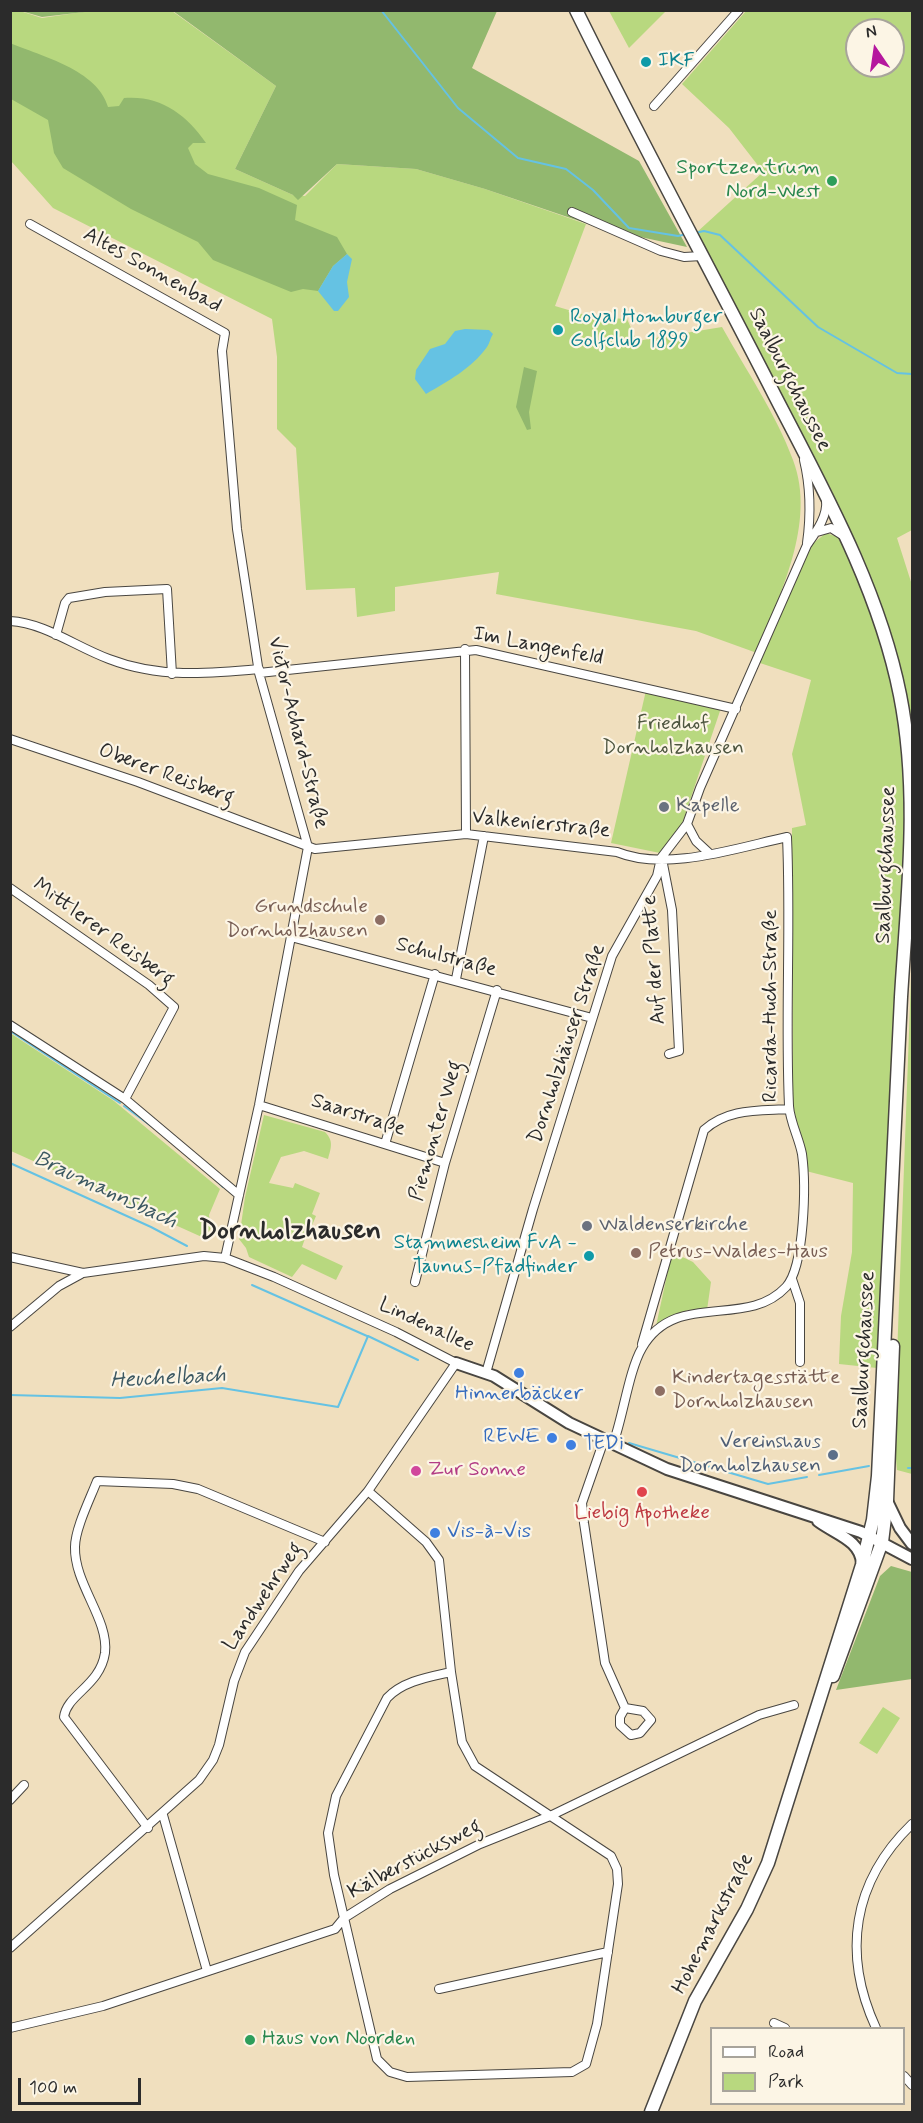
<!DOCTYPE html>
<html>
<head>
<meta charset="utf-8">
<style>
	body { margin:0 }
	#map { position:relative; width:923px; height:2123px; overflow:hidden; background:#f0dfbe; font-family:Mynerve,sans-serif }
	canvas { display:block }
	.frame { position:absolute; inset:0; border:12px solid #2b2b2b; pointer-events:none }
	.legend { position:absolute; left:710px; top:2027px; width:195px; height:78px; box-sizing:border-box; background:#fcf5e5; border:2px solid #a8a49b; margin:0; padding:8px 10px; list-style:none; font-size:18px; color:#2b2b2b }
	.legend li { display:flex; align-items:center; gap:12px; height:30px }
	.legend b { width:30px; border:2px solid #a8a49b }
	.north { position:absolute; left:845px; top:18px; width:60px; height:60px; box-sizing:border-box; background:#fcf5e5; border:2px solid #a8a49b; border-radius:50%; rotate:347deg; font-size:16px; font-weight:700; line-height:24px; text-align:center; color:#2b2b2b }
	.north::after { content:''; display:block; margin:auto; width:21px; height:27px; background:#b5179e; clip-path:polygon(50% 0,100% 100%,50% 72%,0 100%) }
	.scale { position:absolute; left:18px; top:2078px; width:123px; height:27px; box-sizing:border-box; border:3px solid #2b2b2b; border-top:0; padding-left:8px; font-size:18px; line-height:21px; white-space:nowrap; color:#2b2b2b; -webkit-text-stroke:4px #fcf5e5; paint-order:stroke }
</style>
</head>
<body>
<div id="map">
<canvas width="923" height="2123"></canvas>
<div class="frame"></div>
<ul class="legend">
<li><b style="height:8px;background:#fff"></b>Road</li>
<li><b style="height:16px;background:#b8d87f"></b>Park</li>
</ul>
<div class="north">N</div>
<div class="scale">100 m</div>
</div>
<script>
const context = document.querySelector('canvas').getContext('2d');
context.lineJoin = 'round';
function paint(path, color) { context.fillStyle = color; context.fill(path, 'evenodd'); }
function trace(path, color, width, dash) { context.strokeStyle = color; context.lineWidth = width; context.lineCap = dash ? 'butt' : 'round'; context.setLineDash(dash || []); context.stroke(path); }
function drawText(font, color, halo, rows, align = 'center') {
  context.font = font + ' Mynerve,sans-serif'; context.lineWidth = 4.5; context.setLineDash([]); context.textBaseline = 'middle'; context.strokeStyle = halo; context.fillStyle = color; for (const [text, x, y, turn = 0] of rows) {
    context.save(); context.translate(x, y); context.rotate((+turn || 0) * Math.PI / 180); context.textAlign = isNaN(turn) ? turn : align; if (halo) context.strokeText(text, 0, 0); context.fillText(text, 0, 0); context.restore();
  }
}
const green = new Path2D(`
	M96,10L172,11L276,86L235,169L293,195L305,196L337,164L416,169L485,189L586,224L555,306L592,317L627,319L637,341L722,327C746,370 776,414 793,460C817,523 779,595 757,653L696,631L496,594L499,572L395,587V611L357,617L355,588L306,590L296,448L277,429V357L272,319L53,208L11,161V11H20L42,18Z
	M609,11H666L629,48Z
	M746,11H912V530L897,538L912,585V746L904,687L832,491L696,233L763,172L729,128L682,84ZM857,30H893V66H857Z
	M826,533L841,538C862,587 881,637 893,690C904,739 904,791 906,841L877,1368L839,1364L841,1316L852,1252L853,1183L806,1171V1152L793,1109L792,828L806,825L792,754L811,680L760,663L811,545Z
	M647,686L722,705L682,824L660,853L611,843Z
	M912,951V1474L897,1470L894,1438Z
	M10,1033L114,1101L220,1189L209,1215L211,1228L204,1238L11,1151Z
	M264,1115L325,1132C334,1141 331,1148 328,1159L304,1151L281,1157L269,1183L293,1188L295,1183L320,1193L312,1214L316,1216L310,1230H308L302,1247L343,1266L336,1280L302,1264L292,1277L249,1257L246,1248L239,1239L245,1197Z
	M672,1252L693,1262L711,1282L707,1310H688L656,1326Z
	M883,1707L900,1718L877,1754L859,1743Z`);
const forest = new Path2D(`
	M21,11H93L42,17Z
	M173,11H497L472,68L639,161L687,247L603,229L485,189L416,169L337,164L298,200L293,195L235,169L276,86Z
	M10,43C41,56 98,70 108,107L119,106L124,98C160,95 186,114 206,143H193L188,148L195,164L208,174L259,188L297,205L295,220L337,237L347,254L333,266L318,291L303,289L291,292L213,260L198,242L131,209L63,168L54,153L48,120L11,99Z
	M524,367L537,371L529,412L531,429L527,430L516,407Z
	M891,1566L912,1572V1679L836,1690L880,1576Z`);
const water = new Path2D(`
	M347,254L352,259L347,282L349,297L338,311H334L318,291L333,266Z
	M465,329L489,330L493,334C490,338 490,343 487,347C471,369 448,381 426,394L415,379L416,370L430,349L445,344L455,331Z`);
const stream = new Path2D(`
	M381,10L458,108L518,158L566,169L593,190L629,228L678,236L687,234
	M695,233L704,231L720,235L818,327L897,373L912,374
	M10,1031L120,1103
	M124,1106L158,1131
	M10,1163L151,1227L187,1246
	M215,1179L223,1187
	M252,1285L367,1336
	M10,1395L120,1398L222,1388L338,1407L368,1336L418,1360
	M629,1443L768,1484L807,1477
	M908,1468H912
	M819,1475L869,1466`);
const street = new Path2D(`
	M654,106L739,10
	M572,212L661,251L684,257L702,256
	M30,224L225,333L222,351L237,529L259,673L308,847L259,1105L225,1258
	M804,460C811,489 811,514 807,543
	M817,532L831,528L842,535
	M10,621C45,623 76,647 109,659C158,678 207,674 259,669
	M56,635L65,603L69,598L105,592L167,589L172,674
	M465,649L466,834
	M259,673L476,650L736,709
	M10,739L138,782L315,849L466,834L617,852C666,872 736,848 787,837C791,927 785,1017 789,1106C790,1122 799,1138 802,1154C806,1183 805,1266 786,1287C746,1330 676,1289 642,1348C629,1370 623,1417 613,1444
	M687,824L696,841L710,854
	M662,859L672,910L679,1051L669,1054
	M10,888L149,985L174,1007L125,1099
	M291,937L592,1018
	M456,979L484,836
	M10,1025L125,1099L239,1195
	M259,1105L445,1163
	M385,1144L435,974
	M10,1257L83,1273L204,1256L225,1258L274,1277L396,1332L456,1363L368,1491L299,1571L245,1652L234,1681L219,1745L213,1760L199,1780L10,1948
	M792,1279L800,1303V1362
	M415,1282L445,1163L497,990
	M10,1327L59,1286L81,1274
	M642,1344L704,1130C728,1108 759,1111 789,1109
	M486,1373L533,1209L612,956L657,876L661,858L687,824L700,788L807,545C816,532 828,516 826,500
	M604,1440L582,1503L584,1523L605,1663L625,1708L620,1717V1725L631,1735L640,1733L651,1720L643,1711L625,1708
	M368,1491L426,1542L439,1560L451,1672C429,1677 403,1681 387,1698L336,1796L328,1833L334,1875L377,2059L390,2072L407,2077L572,2072L586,2064L597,2024L618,1884L617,1869L611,1856L475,1766L462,1742L451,1672
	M10,1800L24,1785
	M163,1815L207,1971
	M148,1828L64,1717C67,1694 100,1686 105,1653C109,1619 74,1584 75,1547C75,1529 90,1499 97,1481L173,1484L198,1489L325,1542
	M439,1989L608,1952
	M774,2023L785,2028
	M10,2028L103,2006L335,1929L344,1918L390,1889L480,1844L550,1816L759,1715L794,1705
	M876,2028C842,1954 852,1882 912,1824
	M904,2076L912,2085`);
const secondary = new Path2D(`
	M456,1363L494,1376L569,1423L667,1469L861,1532L912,1559
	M887,1501L900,1528L912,1544
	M818,1521C835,1534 861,1540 862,1564`);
const primary = new Path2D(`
	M576,10C640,140 709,267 775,396C824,491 879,589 900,695C920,796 907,896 901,997C893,1156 886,1316 878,1476L873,1520L862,1565L768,1863L747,1909L695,2001L651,2112
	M833,1676L882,1542L887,1501L893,1346`);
const markers = [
	[646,62,6,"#0f9aa8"],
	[832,181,6,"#2e9e5b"],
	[558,330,6,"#0f9aa8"],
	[664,807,6,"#6b7280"],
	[380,920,6,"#8d6e63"],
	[587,1226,6,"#6b7280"],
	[636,1253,6,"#8d6e63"],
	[589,1256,6,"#0f9aa8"],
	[519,1373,6,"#3f7fe0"],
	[660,1391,6,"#8d6e63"],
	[552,1438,6,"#3f7fe0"],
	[571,1445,6,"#3f7fe0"],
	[833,1455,6,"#5c6f8a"],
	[416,1471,6,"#d1479c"],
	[642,1492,6,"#e0444e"],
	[435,1533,6,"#3f7fe0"],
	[250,2040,6,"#2e9e5b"]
];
const cultureNames = [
	["IKF",658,62],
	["Royal Homburger",570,318],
	["Golfclub 1899",570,342],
	["Stammesheim FvA -",577,1244,"right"],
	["Taunus-Pfadfinder",577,1268,"right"]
];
const leisureNames = [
	["Sportzentrum",820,169],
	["Nord-West",820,193],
	["Haus von Noorden",262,2040,"left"]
];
const streetNames = [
	["Altes Sonnenbad",152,271,29],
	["Saalburgchaussee",789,380,63],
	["Im Langenfeld",538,647,11],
	["Victor-Achard-Straße",297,733,76],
	["Oberer Reisberg",166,775,20],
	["Valkenierstraße",541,825,6],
	["Saalburgchaussee",887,865,-88],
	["Mittlerer Reisberg",103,933,36],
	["Schulstraße",446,958,15],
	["Auf der Platte",655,960,-94],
	["Ricarda-Huch-Straße",772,1006,-90],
	["Dornholzhäuser Straße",568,1044,-72],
	["Saarstraße",358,1116,18],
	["Piemonter Weg",437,1131,-74],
	["Lindenallee",426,1326,25],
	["Saalburgchaussee",865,1350,-87],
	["Landwehrweg",264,1597,-56],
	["Kälberstücksweg",415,1860,-28],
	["Hohemarkstraße",714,1924,-63]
];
const parkNames = [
	["Friedhof",673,725],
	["Dornholzhausen",673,749]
];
const worshipNames = [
	["Kapelle",676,807],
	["Waldenserkirche",599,1226]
];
const educationNames = [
	["Grundschule",368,908,"right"],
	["Dornholzhausen",368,932,"right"],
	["Petrus-Waldes-Haus",648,1253],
	["Kindertagesstätte",672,1379],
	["Dornholzhausen",672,1403]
];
const shopNames = [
	["Hinnerbäcker",519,1395,"center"],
	["REWE",540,1438,"right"],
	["TEDi",583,1445],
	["Vis-à-Vis",447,1533]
];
const serviceNames = [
	["Vereinshaus",821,1443],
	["Dornholzhausen",821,1467]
];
const hotelNames = [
	["Zur Sonne",428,1471]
];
const healthNames = [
	["Liebig Apotheke",642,1514]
];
const waterNames = [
	["Braumannsbach",105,1191,25],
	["Heuchelbach",168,1379,-3]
];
const districtNames = [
	["Dornholzhausen",290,1232]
];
paint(green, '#b8d87f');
paint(forest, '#92b86e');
paint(water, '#65c2e3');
trace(stream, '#65c2e3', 2);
trace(street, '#494641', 10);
trace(secondary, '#494641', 14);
trace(primary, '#494641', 15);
trace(street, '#fff', 8);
trace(secondary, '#fff', 10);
trace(primary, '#fff', 12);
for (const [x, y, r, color] of markers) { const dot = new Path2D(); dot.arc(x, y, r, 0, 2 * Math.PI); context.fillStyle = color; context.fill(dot); trace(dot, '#fcf5e5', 2); }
drawText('21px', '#0d838f', '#fcf5e5', cultureNames, 'left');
drawText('21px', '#27864d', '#fcf5e5', leisureNames, 'right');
drawText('21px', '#2b2b2b', '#fcf5e5', streetNames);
drawText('21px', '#4e5640', '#fcf5e5', parkNames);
drawText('21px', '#5b616d', '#fcf5e5', worshipNames, 'left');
drawText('21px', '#785e54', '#fcf5e5', educationNames, 'left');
drawText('21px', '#366cbe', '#fcf5e5', shopNames, 'left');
drawText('21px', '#4e5e75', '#fcf5e5', serviceNames, 'right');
drawText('21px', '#b23c85', '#fcf5e5', hotelNames, 'left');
drawText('21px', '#be3a42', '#fcf5e5', healthNames);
drawText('italic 22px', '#3c5862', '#fcf5e5', waterNames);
drawText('bold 27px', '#2b2b2b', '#fcf5e5', districtNames);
</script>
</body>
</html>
